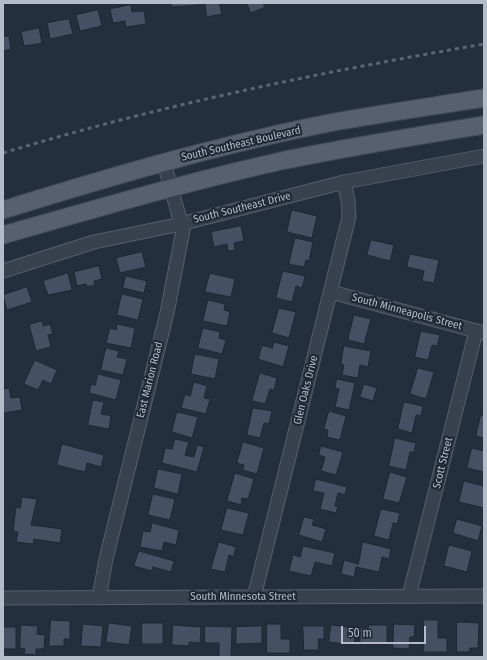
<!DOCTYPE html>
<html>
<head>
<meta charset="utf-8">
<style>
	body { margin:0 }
	#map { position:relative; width:487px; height:660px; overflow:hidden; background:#242f3e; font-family:"Fira Sans Condensed",sans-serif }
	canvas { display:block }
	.frame { position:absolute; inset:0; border:4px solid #b4bcc9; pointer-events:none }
	.scale { position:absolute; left:341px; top:626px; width:85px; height:18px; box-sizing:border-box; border:2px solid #b4bcc9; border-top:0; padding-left:5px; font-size:12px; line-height:14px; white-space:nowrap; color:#b4bcc9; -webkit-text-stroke:3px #1d2633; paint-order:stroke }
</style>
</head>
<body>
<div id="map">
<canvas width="487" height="660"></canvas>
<div class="frame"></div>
<div class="scale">50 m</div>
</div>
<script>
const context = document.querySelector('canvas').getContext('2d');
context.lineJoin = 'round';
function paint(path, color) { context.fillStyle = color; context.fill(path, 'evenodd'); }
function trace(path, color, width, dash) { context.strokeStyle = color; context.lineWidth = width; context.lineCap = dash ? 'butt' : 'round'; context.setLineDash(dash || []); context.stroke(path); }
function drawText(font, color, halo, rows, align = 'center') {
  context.font = font + ' "Fira Sans Condensed",sans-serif'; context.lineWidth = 4; context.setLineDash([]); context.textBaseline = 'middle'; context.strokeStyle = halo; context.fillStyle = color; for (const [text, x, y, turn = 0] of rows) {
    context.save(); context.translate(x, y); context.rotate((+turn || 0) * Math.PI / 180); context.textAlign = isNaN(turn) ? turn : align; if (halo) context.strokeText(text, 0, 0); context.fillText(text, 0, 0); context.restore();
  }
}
const building = new Path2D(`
	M172,3H198L199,5L172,7Z
	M205,3H219L222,14L207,17Z
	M247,3H263L265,7L251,13Z
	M131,5L132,12L144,11L146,24L126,27L125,21L113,23L110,9Z
	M98,10L102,26L80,31L76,15Z
	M69,19L73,34L50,39L47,23Z
	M39,28L42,43L24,46L21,32Z
	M9,36L11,49L3,51V37Z
	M292,210L317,216L312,238L287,232Z
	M241,226L244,241L234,243L235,250L228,251L227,244L214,247L211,232Z
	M295,238L313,242L309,261L306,260L304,267L289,264Z
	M371,240L394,245L390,261L367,255Z
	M142,252L146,267L120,273L116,258Z
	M410,254L439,260L434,283L422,281L424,271L407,267Z
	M99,266L102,279L94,281L95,285L87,287L86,284L77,286L74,272Z
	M283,271L305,276L302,288L296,286L292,302L276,298Z
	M68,273L72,290L48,295L43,281Z
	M210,273L235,279L231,297L205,292Z
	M126,276L147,281L144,293L123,288Z
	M27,287L32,302L7,310L3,295Z
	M122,294L143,299L138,320L117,315Z
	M208,300L225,304L224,310L230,312L227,326L203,321Z
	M279,308L296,312L289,338L272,333Z
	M354,315L371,319L364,344L348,340Z
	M42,321L43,326L50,324L53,334L48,335L51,347L36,351L29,325Z
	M117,324L135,328L131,348L106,343L110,328L116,330Z
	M203,328L220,332L219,338L226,340L222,354L198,348Z
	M421,331L440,335L437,346L432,345L428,360L415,357Z
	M274,342L289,346L283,367L258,359L262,345L272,348Z
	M344,346L371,351L368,367L360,365L358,378L342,375L344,365L341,364Z
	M106,348L119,351L117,357L127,359L123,375L101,370Z
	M195,354L219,359L215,379L191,374Z
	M35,360L57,370L51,384L43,380L38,390L24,384Z
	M418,368L434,372L426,399L410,394Z
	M260,373L277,378L274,390L270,389L265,404L252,401Z
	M98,374L121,380L116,400L89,393L91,384L95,385Z
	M337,379L355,383L349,410L335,407L339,389L335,388Z
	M194,382L207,386L204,398L210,399L206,414L181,408L185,394L190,396Z
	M364,384L377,388L373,401L360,397Z
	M9,388L11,398L20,397L22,410L3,413V390Z
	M93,400L104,402L101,414L111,416L109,429L88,425Z
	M404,402L423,406L421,416L416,415L412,433L398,429Z
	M253,408L272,411L269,424L264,423L260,438L247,435Z
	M329,411L346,416L340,440L327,437L328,430L324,429Z
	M177,412L198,417L192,438L172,432Z
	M481,415L484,416V438L476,436Z
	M395,438L416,443L414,452H410L406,470L389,466Z
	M175,439L189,442L185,455L194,457L197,445L204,447L197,472L162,463L165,448L172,449Z
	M243,442L264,448L257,474L243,470L244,465L237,463Z
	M62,444L104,455L101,467L87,463L85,472L57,465Z
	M321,446L343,452L336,475L321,471L325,457L319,455Z
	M472,448L484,451V472L467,468Z
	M158,469L182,474L178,494L154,488Z
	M390,472L407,477L399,503L383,499Z
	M235,473L254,479L248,499L242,498L241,505L227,501Z
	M316,479L347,487L345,495L338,493L335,506H338L336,513L320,509L324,493L313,491Z
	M464,481L484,486V508L459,502Z
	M153,494L175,499L170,520L148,515Z
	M22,497L37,499L31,525L62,529L60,543L34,539L33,544L16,542L18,532L13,531L16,507L20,508Z
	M227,508L249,513L243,535L221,530Z
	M381,509L400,513L397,524L393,523L389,540L374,536Z
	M304,517L314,519L312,525L326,529L322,542L299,535Z
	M457,519L482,526L478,541L453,533Z
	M152,523L179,530L176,545L164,542L162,551L140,547L143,531L150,532Z
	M219,542L236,547L233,557L229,555L225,572L211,569Z
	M363,542L391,549L389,559L382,557L379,572L356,567L354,577L341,574L344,560L358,564Z
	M449,545L472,551L467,572L444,566Z
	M303,546L335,553L332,566L315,562L311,576L289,571L293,555L300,557Z
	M139,551L174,561L171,572L153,567L152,571L134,566Z
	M51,620L70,621V639H64V646H49Z
	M424,620H438V638H447V652H424Z
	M457,622L479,623L478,648H470L469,652H457Z
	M109,623L132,626L129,645L106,642Z
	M142,623H163V644H142Z
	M83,624L103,626L101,647L81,646Z
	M267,624H281V639H290V653H267Z
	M394,624L415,625L414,637H410L409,649L393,648Z
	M21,625L38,626L37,634L45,635L44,649H36V655L24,654L25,649L20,648Z
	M173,625L201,627L200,643L189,642V646L172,645Z
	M331,625L356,628L354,645L329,642Z
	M369,625H387V644H360V628H368Z
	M205,626L232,627L231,657H219V643H205Z
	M262,626V643L236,644V627Z
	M303,626H324V639H318L319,650H304Z
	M3,627H16V649H3Z`);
const minor = new Path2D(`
	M3,271L94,242L181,224L344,182L484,156
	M331,292L484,333
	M409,596L476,331
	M254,597L349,217L348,200L344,182
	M3,598L484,596
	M99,598L106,559L167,313L183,230L164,163`);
const major = new Path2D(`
	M3,210C112,176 222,144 334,122C384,113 434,106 484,98
	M3,235C95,209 187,182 281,161C348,147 416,136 484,125`);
const rail = new Path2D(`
	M3,153C161,105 321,72 484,44`);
const streetNames = [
	["South Southeast Boulevard",241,144,-13],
	["South Southeast Drive",242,208,-14],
	["South Minneapolis Street",407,312,15],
	["East Marion Road",150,380,-76],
	["Glen Oaks Drive",306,390,-76],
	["Scott Street",443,463,-76],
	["South Minnesota Street",243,597]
];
paint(building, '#455162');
trace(building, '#1f2835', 1);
trace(minor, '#565f6c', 15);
trace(major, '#414a57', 19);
trace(minor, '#38414e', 13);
trace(major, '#56606e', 17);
trace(rail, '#5a6575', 3, [4, 4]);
drawText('11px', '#b4bcc9', '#1d2633', streetNames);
</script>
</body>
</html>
